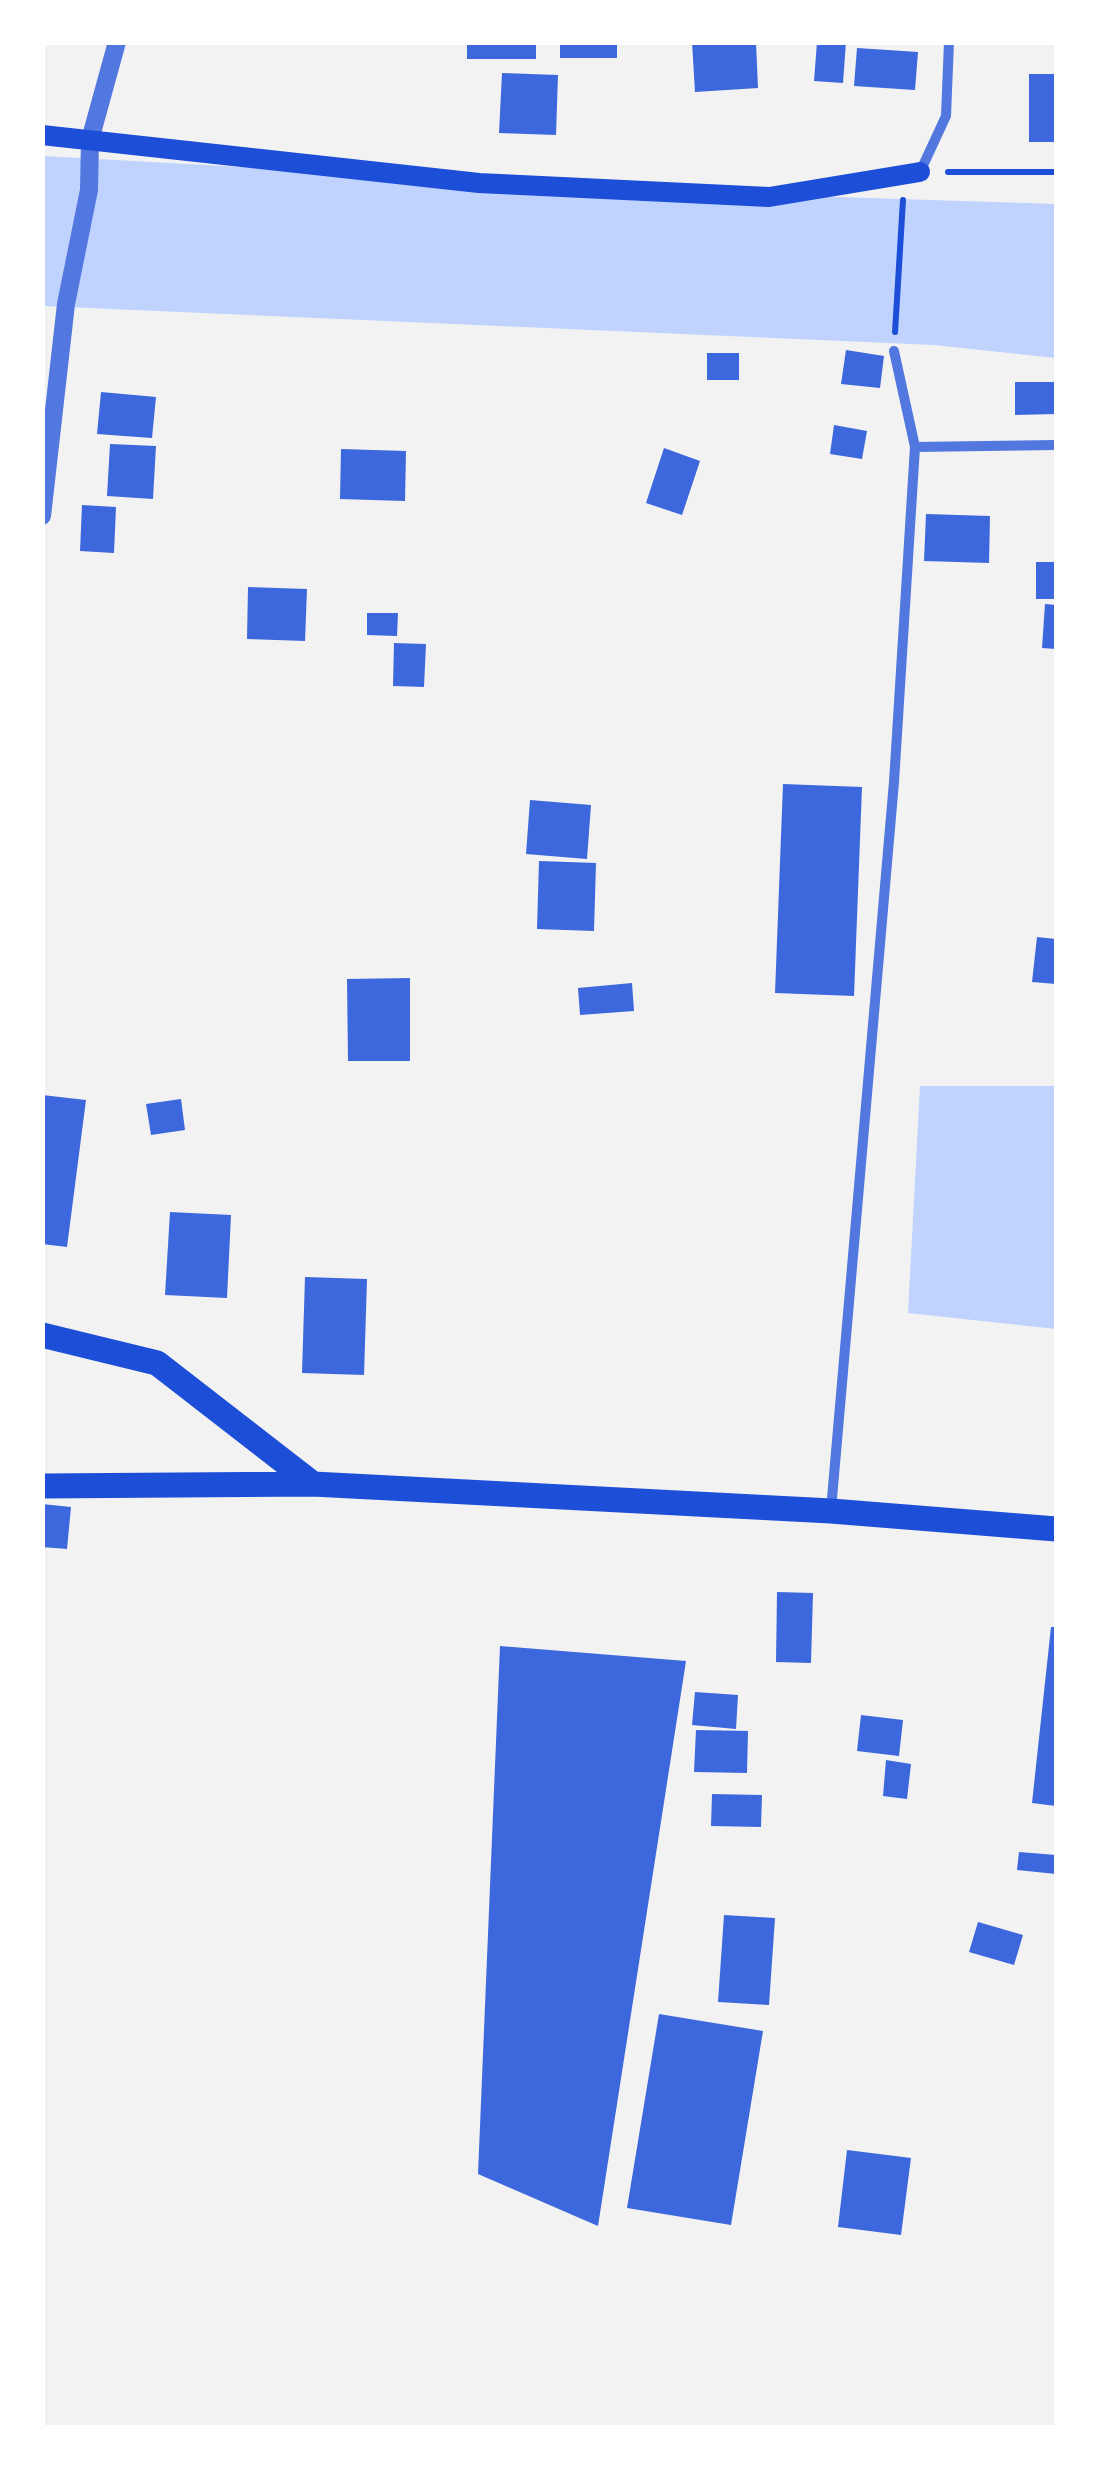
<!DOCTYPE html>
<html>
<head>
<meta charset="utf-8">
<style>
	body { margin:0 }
	#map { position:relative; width:1099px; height:2470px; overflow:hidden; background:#f2f2f2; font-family:Montserrat,sans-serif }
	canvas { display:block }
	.frame { position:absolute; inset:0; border:45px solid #fff; pointer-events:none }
</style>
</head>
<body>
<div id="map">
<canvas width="1099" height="2470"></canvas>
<div class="frame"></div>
</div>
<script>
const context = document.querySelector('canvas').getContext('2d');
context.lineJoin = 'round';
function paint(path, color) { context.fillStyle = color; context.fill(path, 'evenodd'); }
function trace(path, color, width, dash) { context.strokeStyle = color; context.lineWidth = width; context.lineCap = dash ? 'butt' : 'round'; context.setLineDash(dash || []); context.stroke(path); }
const water = new Path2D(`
	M43,156L712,193L1056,204V358L934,345L43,306Z
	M920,1086H1056V1329L908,1313Z`);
const building = new Path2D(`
	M467,42H536V59H467Z
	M560,42H617V58H560Z
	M692,42H756L758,88L695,92Z
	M817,42H846L843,83L814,81Z
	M857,48L918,52L915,90L854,86Z
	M502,73L558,75L556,135L499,133Z
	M1029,74H1056V142H1029Z
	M846,350L884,356L880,388L841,384Z
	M707,353H739V380H707Z
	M1015,382H1056V414L1015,415Z
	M101,392L156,397L152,438L97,434Z
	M834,425L867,431L862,459L830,454Z
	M110,444L156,446L153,499L107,496Z
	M664,448L700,461L682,515L646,503Z
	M341,449L406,451L405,501L340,499Z
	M82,505L116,507L114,553L80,551Z
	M926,514L990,516L989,563L924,561Z
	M1036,562H1056V599H1036Z
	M248,587L307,589L305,641L247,639Z
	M1045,604L1056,605V649L1042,648Z
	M367,613H398L397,636L367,635Z
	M394,643L426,644L424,687L393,686Z
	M783,784L862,787L854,996L775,993Z
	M530,800L591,805L587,859L526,854Z
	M539,861L596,863L594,931L537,929Z
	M1037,937L1056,939V984L1032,982Z
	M410,978V1061H348L347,979Z
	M632,983L634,1011L580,1015L578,988Z
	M42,1095L86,1100L67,1247L42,1244Z
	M181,1099L185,1130L151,1135L146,1104Z
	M170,1212L231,1215L227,1298L165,1295Z
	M305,1277L367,1279L364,1375L302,1373Z
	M42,1504L71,1507L67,1549L42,1547Z
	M777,1592L813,1593L811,1663L776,1662Z
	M1051,1627H1056V1806L1032,1803Z
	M500,1646L686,1661L598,2226L478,2174Z
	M695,1692L738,1695L736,1729L692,1725Z
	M861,1715L903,1720L899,1756L857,1751Z
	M696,1730L748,1731L747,1773L694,1772Z
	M886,1760L911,1764L907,1799L883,1796Z
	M712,1794L762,1795L761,1827L711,1826Z
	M1019,1852L1056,1855V1874L1017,1870Z
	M724,1915L775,1918L769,2005L718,2002Z
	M978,1922L1023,1935L1014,1965L969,1952Z
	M659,2014L763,2031L731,2225L627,2208Z
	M847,2150L911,2158L901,2235L838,2227Z`);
const path = new Path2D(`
	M948,172H1056
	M895,332L903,200`);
const minor = new Path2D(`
	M920,172L946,116L949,42
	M915,447L1056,445
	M831,1510L894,782L915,447L894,351`);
const tertiary = new Path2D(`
	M42,516L66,304L89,190L90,140L117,42`);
const secondary = new Path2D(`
	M42,135L479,183L769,197L920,172`);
const trunk = new Path2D(`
	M42,1335L157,1363L313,1484
	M42,1486L313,1484L831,1511L1056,1529`);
paint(water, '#bfd3fe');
paint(building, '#3d67dc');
trace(path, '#1d4ed8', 6);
trace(minor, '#5277de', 10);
trace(tertiary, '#5277de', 18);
trace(secondary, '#1d4ed8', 20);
trace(trunk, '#1d4ed8', 25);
</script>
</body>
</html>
